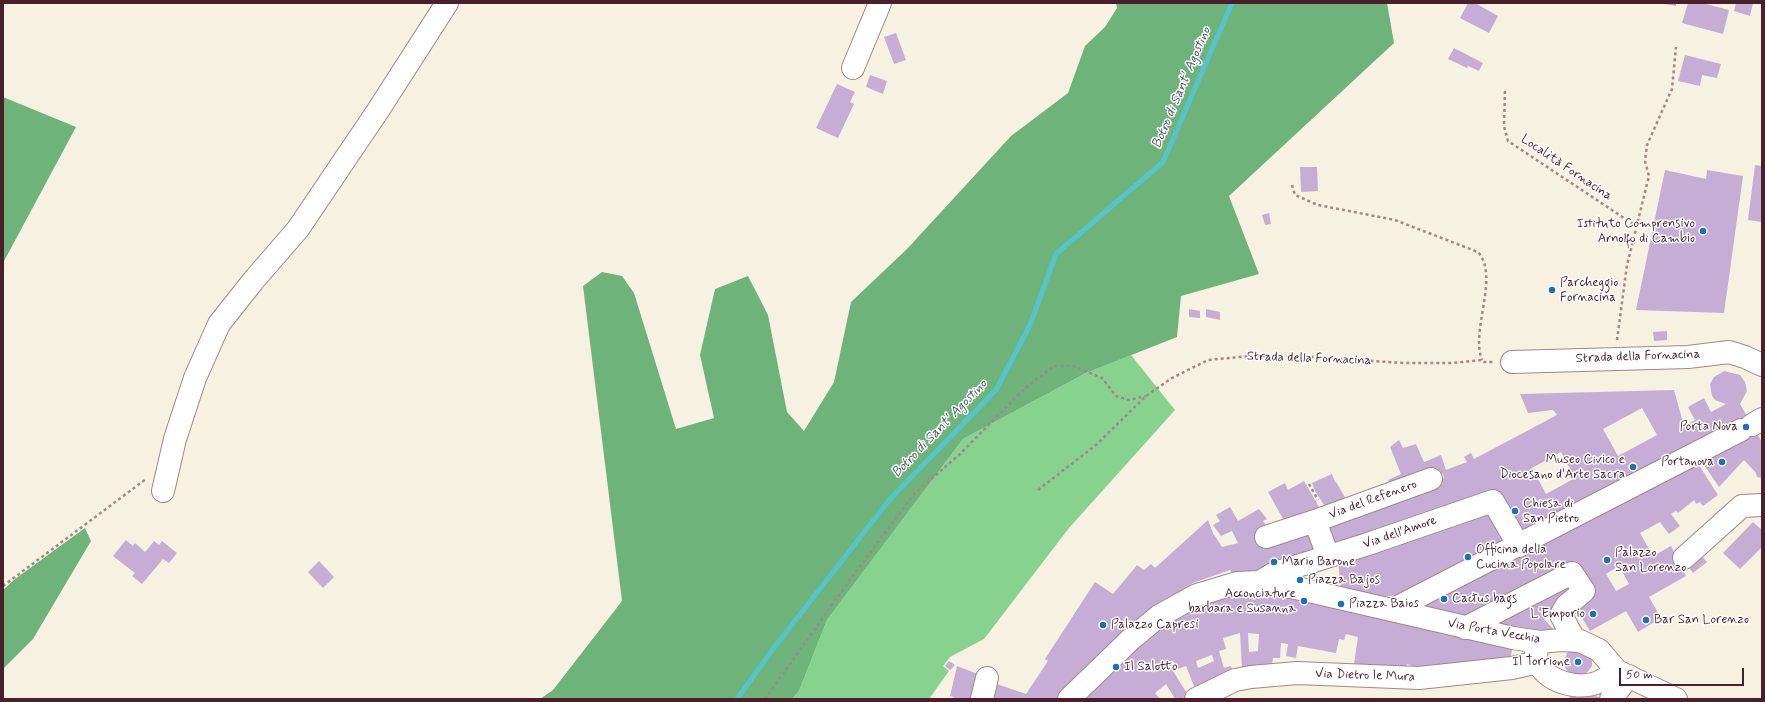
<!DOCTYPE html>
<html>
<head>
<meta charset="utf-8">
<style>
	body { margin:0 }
	#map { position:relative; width:1765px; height:702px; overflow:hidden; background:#f7f1e2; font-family:Mynerve,sans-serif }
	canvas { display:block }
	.frame { position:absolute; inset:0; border:4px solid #4a1f2b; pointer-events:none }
	.scale { position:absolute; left:1619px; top:668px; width:125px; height:18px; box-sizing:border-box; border:2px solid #4a1f2b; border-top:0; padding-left:5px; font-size:12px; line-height:14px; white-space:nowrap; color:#4a1f2b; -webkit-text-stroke:3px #fff; paint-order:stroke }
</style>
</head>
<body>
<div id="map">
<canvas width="1765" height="702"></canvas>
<div class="frame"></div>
<div class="scale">50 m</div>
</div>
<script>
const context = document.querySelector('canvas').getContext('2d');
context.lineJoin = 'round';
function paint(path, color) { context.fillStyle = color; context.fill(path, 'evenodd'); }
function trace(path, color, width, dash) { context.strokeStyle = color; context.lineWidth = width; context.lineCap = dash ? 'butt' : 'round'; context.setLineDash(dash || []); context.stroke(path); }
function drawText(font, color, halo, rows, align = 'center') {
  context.font = font + ' Mynerve,sans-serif'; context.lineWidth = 3; context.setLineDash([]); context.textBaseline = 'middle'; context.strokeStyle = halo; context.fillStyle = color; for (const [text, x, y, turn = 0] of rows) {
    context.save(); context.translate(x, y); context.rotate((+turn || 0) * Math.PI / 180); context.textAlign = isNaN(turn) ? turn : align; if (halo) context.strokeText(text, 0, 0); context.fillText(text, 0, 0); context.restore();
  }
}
const green = new Path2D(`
	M1131,355L1175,410L1069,528L984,639L950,657L943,666L949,671L929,699H792L799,691L827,620L963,439L1086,373Z`);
const forest = new Path2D(`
	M1116,3H1387L1394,43L1229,196L1259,274L1181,296L1177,337L1086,373L963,439L827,620L799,691L792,699H540L553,690L622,601L583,286L602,272L622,276L634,293L676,429L714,418L700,355L715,289L748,276L768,315L787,412L804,431L834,382L851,302L907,249L1011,136L1068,93L1085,46L1105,27L1117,8Z
	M3,97L76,127L3,263Z
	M85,528L91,541L33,639L3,669V590L15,579Z`);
const stream = new Path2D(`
	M737,699L773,649L890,499L996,390L1030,325L1056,254L1163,162L1232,3`);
const building = new Path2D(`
	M1468,3H1475L1498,16L1489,33L1460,18Z
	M1657,3H1676V6Z
	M1688,3H1702L1729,10L1723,34L1682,23Z
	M1736,3H1753L1750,16L1734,11Z
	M896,33L906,60L894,64L884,37Z
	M1454,48L1483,63L1479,71L1468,66L1467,68L1448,59Z
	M1685,55L1721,64L1717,78L1702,75L1700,86L1678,81Z
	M870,75L887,81L883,94L866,87Z
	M837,84L855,92L850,102L854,104L838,138L816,128Z
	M1755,165L1762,166V222L1748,220Z
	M1300,167H1317L1318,191L1301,192Z
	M1665,170L1706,179L1707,170L1743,176L1724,313L1636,310Z
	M1269,213L1271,224L1265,225L1262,215Z
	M1189,309L1200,311V318L1189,317Z
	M1206,309L1220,312V320L1206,317Z
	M1667,331V340L1654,341L1653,332Z
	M1724,371L1740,375L1745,382L1747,391L1740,404L1762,442V478L1757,477L1756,473L1744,460L1719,487L1702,462L1734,444L1515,538L1493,496L1330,551L1319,524L1444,478L1443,474L1391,487L1388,480L1401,474L1390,447L1399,440L1403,448L1416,444L1424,462L1441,455L1446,470L1467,462L1464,457L1471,453L1474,459L1557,415L1553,410L1528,413L1520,394L1674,390L1684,426L1695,420L1688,407L1704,398L1711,412L1726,404L1715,400L1712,396L1710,384L1714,377ZM1642,408L1657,435L1618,456L1603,429ZM1561,452L1575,478L1546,494L1532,468Z
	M1697,462L1718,495L1703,506L1700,502L1696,504L1694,500L1678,513L1676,511L1671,514L1680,526L1669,534L1660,522L1640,533L1653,556L1671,546L1686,576L1649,597L1661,618L1638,632L1626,611L1590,631L1573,603L1574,567L1467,619L1423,607ZM1619,566L1629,584L1616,591L1606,574Z
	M1332,474L1335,482H1336L1349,504L1328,511L1315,491L1312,483Z
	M1304,481L1322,512L1287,526L1268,492L1285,483L1288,490Z
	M1493,505L1514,539L1404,594L1381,597L1341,594L1338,559Z
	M1230,507L1238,521L1259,509L1267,519L1263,521L1269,530L1314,526L1324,553L1261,569L1233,574L1230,570L1193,583L1171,599L1169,597L1155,608L1062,699H987L991,682L1026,694L1048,661L1045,659L1095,582L1113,594L1137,565L1144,570L1151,564L1155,568L1208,520L1213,533L1222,547L1238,543L1232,531L1221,536L1213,525L1220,521L1216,515Z
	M1753,522L1762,530V547L1740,569L1723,553Z
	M126,540L133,546L135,543L145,552L154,541L159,545L162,541L177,553L169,563L163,559L142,584L132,576L135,573L113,556Z
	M1698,552L1707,562L1693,573L1685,563Z
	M319,561L334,577L323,588L308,572Z
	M1557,583L1580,589L1544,619L1557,633L1550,636L1486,624Z
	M1276,591L1513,646L1509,664L1428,671L1407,664L1404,672L1353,671L1358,637L1346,634L1344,640L1339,639L1336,653L1298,646L1296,658L1286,656L1288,644L1281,643L1280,658H1273L1272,665L1242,668L1240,633L1223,638L1226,649L1219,651L1224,668L1231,666L1233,672L1196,691L1186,666L1173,671L1188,695L1181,699H1175L1166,684L1155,693L1160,699H1077L1147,632L1192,605L1247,592ZM1248,633L1259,634L1258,651L1249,652ZM1212,655L1214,661L1198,668L1196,661Z
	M1576,648L1592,657V666L1586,674L1572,675L1565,668V658L1567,653Z
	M949,661L955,665L950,670L945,666Z
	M957,666L983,676L977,699H954V697L950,696Z
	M1573,692L1605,698L1568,699Z`);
const path = new Path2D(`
	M1505,91L1504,126L1508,141L1636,226
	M1292,185L1295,195L1318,205L1395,220L1478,252C1500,277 1470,330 1482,360
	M1617,340L1627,265L1649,176L1645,161L1647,145L1672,89L1676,47
	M1309,484L1318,500
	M1038,490L1096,445L1146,396L1172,378L1208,360L1250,356L1313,357L1403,363H1452L1482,360L1484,362H1494
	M3,586L146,479
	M765,699L847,584L914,494L960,454L1024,389L1054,366H1073L1102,378L1116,396L1129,400L1146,396`);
const minor = new Path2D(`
	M853,68L880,3
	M1512,362L1688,357L1729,352L1745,357L1762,365
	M1752,425L1762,419
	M163,491L175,439L195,378L219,324L253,281L298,229L379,109L447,3
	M1315,521L1328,556
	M1266,537L1315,521L1431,479
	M1684,558L1742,506L1762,505
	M1259,582L1275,573L1365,545L1493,501L1519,546
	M1392,610L1741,430
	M1465,628L1572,573L1584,591L1566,606L1561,615L1574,639
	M1536,648C1533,677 1570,690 1593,684C1602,682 1609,676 1617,671
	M982,699L987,678
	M1069,699L1130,640L1159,616L1197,595L1237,583L1259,582L1296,588L1513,638L1540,642L1561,640L1580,641L1599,650L1617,671L1676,699
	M1196,699L1235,680L1251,677L1297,673L1419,678L1512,668L1538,662
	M1611,699L1629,676`);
const markers = [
	[1703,231,4,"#1f6fb2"],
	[1552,290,4,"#1f6fb2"],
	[1746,427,4,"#1f6fb2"],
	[1722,462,4,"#1f6fb2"],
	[1633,467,4,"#1f6fb2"],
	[1515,511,4,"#1f6fb2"],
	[1468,557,4,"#1f6fb2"],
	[1607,560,4,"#1f6fb2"],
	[1274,562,4,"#1f6fb2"],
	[1300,580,4,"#1f6fb2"],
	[1444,599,4,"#1f6fb2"],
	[1304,601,4,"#1f6fb2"],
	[1341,604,4,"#1f6fb2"],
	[1593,614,4,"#1f6fb2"],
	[1646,620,4,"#1f6fb2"],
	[1103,625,4,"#1f6fb2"],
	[1578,662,4,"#1f6fb2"],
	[1116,667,4,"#1f6fb2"]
];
const streetNames = [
	["Località Fornacina",1566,168,34],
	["Strada della Fornacina",1638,357,-2],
	["Strada della Fornacina",1309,359,2],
	["Via del Refenero",1373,500,-20],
	["Via dell'Amore",1400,533,-19],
	["Via Porta Vecchia",1494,632,10],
	["Via Dietro le Mura",1365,676,2]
];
const poiNames = [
	["Istituto Comprensivo",1695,224,"right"],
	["Arnolfo di Cambio",1695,239,"right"],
	["Parcheggio",1560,283],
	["Fornacina",1560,298],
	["Porta Nova",1738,427,"right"],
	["Museo Civico e",1625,460,"right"],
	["Diocesano d'Arte Sacra",1625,475,"right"],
	["Portanova",1714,462,"right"],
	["Chiesa di",1523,504],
	["San Pietro",1523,519],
	["Officina della",1476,550],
	["Cucina Popolare",1476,565],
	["Palazzo",1615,553],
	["San Lorenzo",1615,568],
	["Mario Barone",1282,562],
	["Piazza Bajos",1308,580],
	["Acconciature",1296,594,"right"],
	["barbara e Susanna",1296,609,"right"],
	["Cactus bags",1452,599],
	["Piazza Baios",1349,604],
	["L'Emporio",1585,614,"right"],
	["Bar San Lorenzo",1654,620],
	["Palazzo Capresi",1111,625],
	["Il Torrione",1570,662,"right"],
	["Il Salotto",1124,667]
];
const waterNames = [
	["Botro di Sant' Agostino",1182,88,-67],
	["Botro di Sant' Agostino",940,429,-46]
];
paint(green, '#88d28f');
paint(forest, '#6eb47a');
trace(stream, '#56c4cc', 5);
paint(building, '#c6add5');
trace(minor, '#a08886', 24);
trace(path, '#a08886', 2.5, [3, 3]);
trace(minor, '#fff', 22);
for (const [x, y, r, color] of markers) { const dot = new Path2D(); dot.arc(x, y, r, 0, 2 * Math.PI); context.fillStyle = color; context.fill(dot); trace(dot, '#fff', 1.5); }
drawText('13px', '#4a1f2b', '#fff', streetNames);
drawText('13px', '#4a1f2b', '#fff', poiNames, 'left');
drawText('italic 14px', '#4e5963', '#fff', waterNames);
</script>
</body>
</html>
